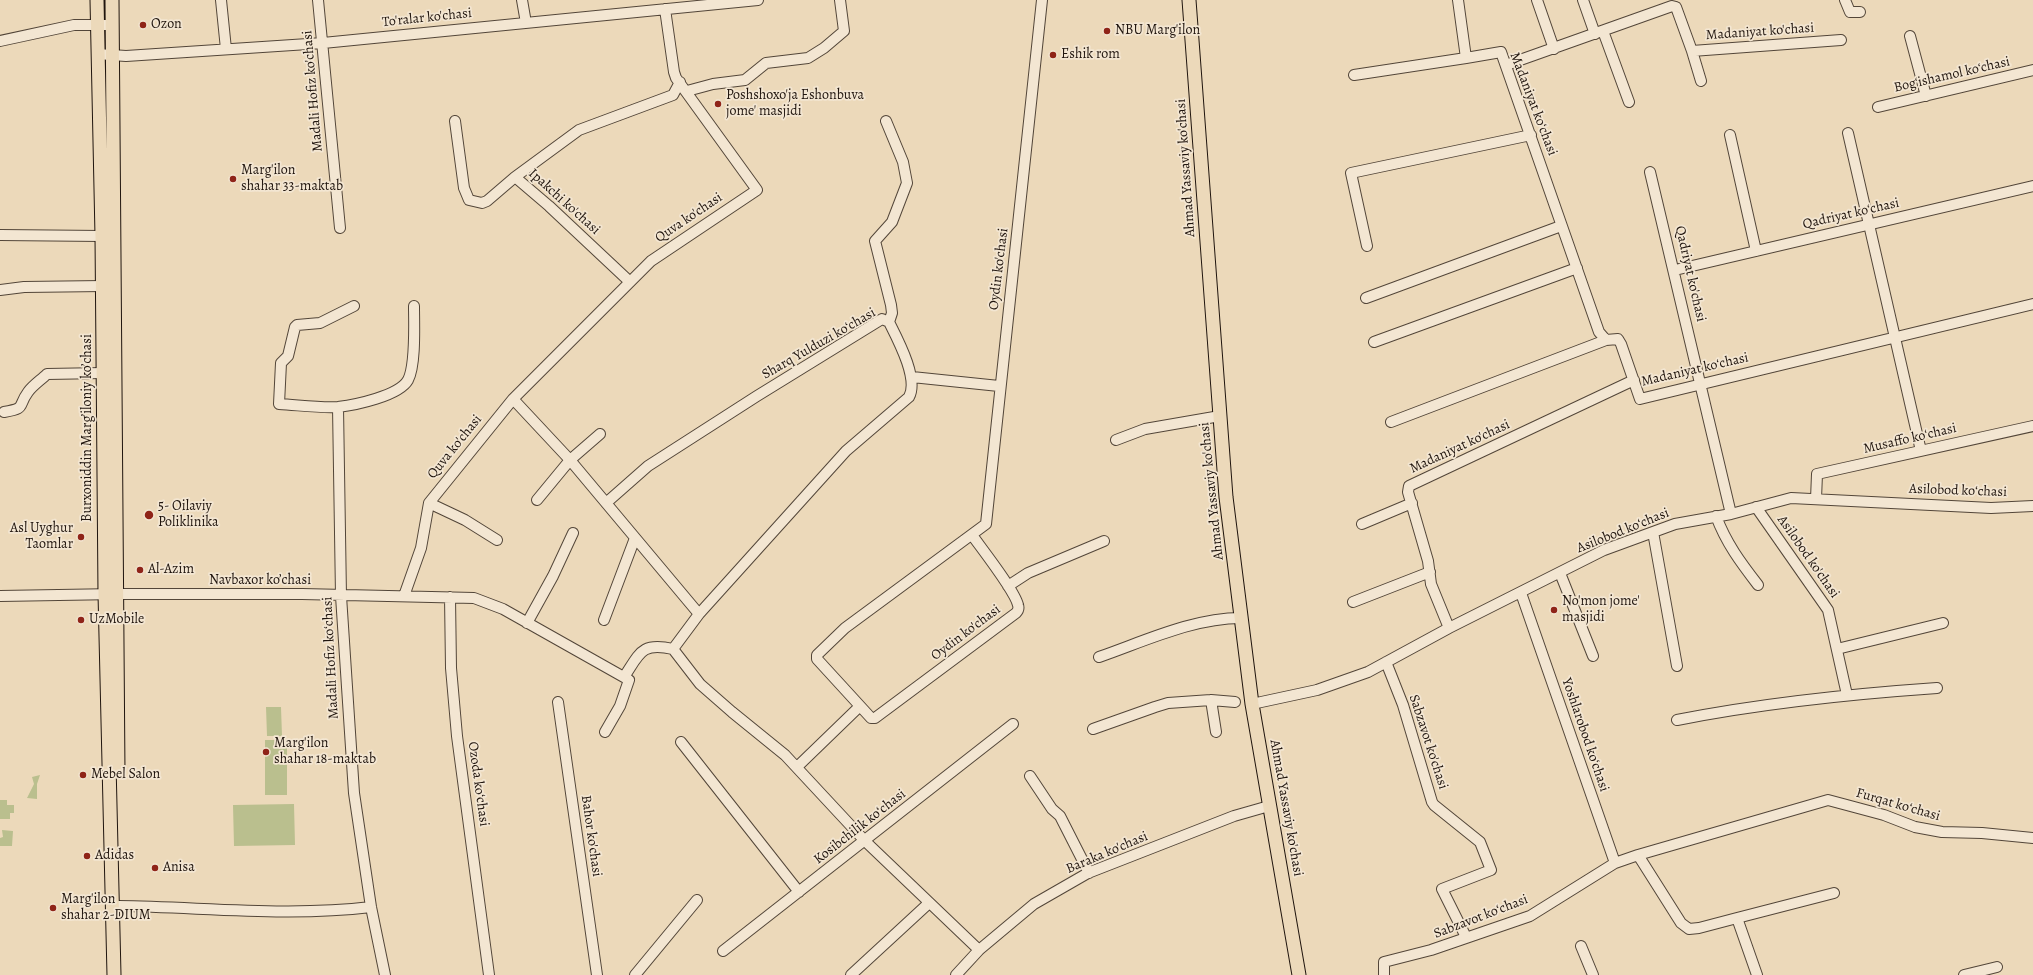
<!DOCTYPE html>
<html>
<head>
<meta charset="utf-8">
<style>
	body { margin:0 }
	canvas { display:block; background:#ecd9ba }
</style>
</head>
<body>
<canvas width="2033" height="975"></canvas>
<script>
const context = document.querySelector('canvas').getContext('2d');
context.lineJoin = 'round';
function paint(path, color) { context.fillStyle = color; context.fill(path, 'evenodd'); }
function trace(path, color, width, dash) { context.strokeStyle = color; context.lineWidth = width; context.lineCap = dash ? 'butt' : 'round'; context.setLineDash(dash || []); context.stroke(path); }
function drawText(font, color, halo, rows, align = 'center') {
  context.font = font + ' Alegreya,serif'; context.lineWidth = 3.5; context.setLineDash([]); context.textBaseline = 'middle'; context.strokeStyle = halo; context.fillStyle = color; for (const [text, x, y, turn = 0] of rows) {
    context.save(); context.translate(x, y); context.rotate((+turn || 0) * Math.PI / 180); context.textAlign = isNaN(turn) ? turn : align; if (halo) context.strokeText(text, 0, 0); context.fillText(text, 0, 0); context.restore();
  }
}
const green = new Path2D(`
	M266,707H281L282,736H267Z
	M265,740H287V795H265Z
	M40,775L37,784V799L27,798L34,784L32,777Z
	M0,800H7V805H14V813H10V819H0Z
	M294,804L295,845L234,846L233,805Z
	M2,830L13,831L12,846H0V838L3,837Z`);
const minor = new Path2D(`
	M221,0L226,49
	M318,0L340,228
	M522,0L526,23
	M1458,0L1466,58L1501,52L1599,332L1606,340L1618,339L1621,344L1640,399L2033,304
	M1537,0L1554,49
	M1583,0L1595,34
	M1845,0L1850,12H1860
	M1603,31L1629,102
	M1910,36L1926,96
	M0,41L74,25H113
	M1692,51L1701,81
	M97,54L126,56L323,43L758,0
	M1506,65L1672,6L1676,7L1692,51L1841,40
	M1354,75L1466,58
	M687,91L713,84L745,80L766,63L808,58L824,48L844,31L840,0
	M1878,107L2033,70
	M455,121L464,188L469,200L482,203L487,201L515,177
	M886,121L903,162L907,183L892,222L875,241L891,305L892,313L889,322
	M1848,133L1921,451
	M1730,135L1756,251
	M1650,172L1731,514
	M0,235L102,236
	M1367,246L1351,173L1531,135
	M1675,270L2033,186
	M630,282L549,206L515,177L579,130L673,95L680,82
	M0,290L24,287L103,286
	M1366,298L1561,226
	M354,306L320,323L297,325L295,327L288,356L281,363L279,404C298,405 319,408 338,407C355,405 399,396 408,380C416,365 414,324 414,306
	M1374,342L1577,268
	M912,377L999,386
	M513,399L570,460L699,614L673,649
	M338,407L341,596L354,793L371,907L385,975
	M4,412C27,408 17,407 28,392C33,385 41,380 47,374L103,373
	M1391,422L1606,340
	M1116,440L1145,429L1220,416
	M1816,499L1817,474L2033,426
	M537,500L570,460L600,434
	M429,503L465,520L497,540
	M606,503L648,466L757,396L882,319L889,322C898,340 919,379 909,397L846,451L699,614
	M1756,507L1828,610L1847,695
	M1716,516C1726,543 1741,563 1758,585
	M1362,524L1412,503
	M1653,532L1677,666
	M972,535C982,549 1015,591 1018,605C1019,608 1018,611 1016,613L875,718H871L817,659V655L845,628L986,524L1042,0
	M1560,573L1593,656
	M1008,586L1028,573L1104,541
	M1521,593L1615,863L1638,855L1828,800L1884,815L1915,827L1942,832L1982,833L2033,838
	M0,596L117,594H302L474,598L503,609L629,680L620,706L605,732
	M404,596L421,548L429,503L513,399L651,261L757,190L676,78L674,72L665,9
	M450,597L451,668L457,736L489,975
	M1353,602L1430,572
	M604,620L635,538
	M527,623L553,576L573,533
	M1449,628L1431,584L1428,561L1408,492L1409,486L1634,380
	M1837,649L1943,623
	M1099,657C1145,641 1193,618 1241,618
	M1386,662L1403,705L1432,802L1434,805L1480,842L1491,870L1442,889L1466,937
	M624,677C640,653 641,642 673,649L700,684L732,712L785,755L865,841L979,950
	M558,702L597,975
	M1252,704L1317,690L1368,672L1449,628L1604,550L1675,524L1731,514L1791,498L1991,508L2033,506
	M1677,720C1763,703 1850,694 1937,688
	M1093,729L1155,707L1168,703L1211,700
	M1216,732L1211,700L1235,702
	M681,742L799,892
	M797,767L859,707
	M1030,776L1052,809L1060,816L1089,873
	M1638,855L1681,923L1689,929L1699,928L1737,918L1757,975
	M119,906C202,907 288,917 371,907
	M1737,918L1834,893
	M1581,946L1593,975
	M723,951L1013,724
	M635,975L697,900
	M851,975L929,903
	M956,975L979,950L1034,904L1088,873L1234,816L1269,806
	M1384,975V962L1431,950L1530,916L1615,863
	M1964,975L1997,967`);
const major = new Path2D(`
	M97,0L102,236L105,594L114,975
	M112,0L118,771
	M1189,0L1226,497L1252,704L1299,975`);
const markers = [
	[143,25,4,"#8f2418"],
	[1107,31,4,"#8f2418"],
	[1053,55,4,"#8f2418"],
	[718,104,4,"#8f2418"],
	[233,179,4,"#8f2418"],
	[149,515,5,"#8f2418"],
	[81,537,4,"#8f2418"],
	[140,570,4,"#8f2418"],
	[1554,610,4,"#8f2418"],
	[81,620,4,"#8f2418"],
	[266,752,4,"#8f2418"],
	[83,775,4,"#8f2418"],
	[87,856,4,"#8f2418"],
	[155,868,4,"#8f2418"],
	[53,908,4,"#8f2418"]
];
const streetNames = [
	["To'ralar ko'chasi",427,18,-6],
	["Madaniyat ko'chasi",1760,32,-4],
	["Bogʻishamol koʻchasi",1952,75,-13],
	["Madali Hofiz ko'chasi",313,91,-95],
	["Madaniyat koʻchasi",1533,104,69],
	["Ahmad Yassaviy ko'chasi",1186,168,-94],
	["Ipakchi ko'chasi",564,202,42],
	["Qadriyat koʻchasi",1851,214,-13],
	["Quva ko'chasi",689,218,-34],
	["Oydin ko'chasi",999,269,-83],
	["Qadriyat ko'chasi",1690,274,77],
	["Sharq Yulduzi koʻchasi",819,344,-30],
	["Madaniyat koʻchasi",1695,370,-13],
	["Burxoniddin Marg’iloniy ko’chasi",88,428,-90],
	["Musaffo koʻchasi",1910,439,-13],
	["Quva ko'chasi",455,447,-51],
	["Madaniyat ko'chasi",1460,447,-25],
	["Ahmad Yassaviy ko'chasi",1212,491,-96],
	["Asilobod koʻchasi",1958,491,2],
	["Asilobod koʻchasi",1623,531,-22],
	["Asilobod ko'chasi",1808,557,55],
	["Navbaxor ko’chasi",260,581],
	["Oydin ko'chasi",966,633,-37],
	["Madali Hofiz koʻchasi",331,658,-93],
	["Yoshlarobod koʻchasi",1585,735,71],
	["Sabzavot ko'chasi",1428,742,72],
	["Ozoda koʻchasi",478,784,82],
	["Furqat koʻchasi",1898,805,16],
	["Ahmad Yassaviy ko'chasi",1286,808,80],
	["Kosibchilik koʻchasi",860,827,-38],
	["Bahor ko'chasi",591,836,82],
	["Baraka ko'chasi",1107,853,-23],
	["Sabzavot koʻchasi",1481,917,-21]
];
const poiNames = [
	["Ozon",151,25],
	["NBU Marg'ilon",1115,31],
	["Eshik rom",1061,55],
	["Poshshoxo'ja Eshonbuva",726,96],
	["jome' masjidi",726,112],
	["Marg'ilon",241,171],
	["shahar 33-maktab",241,187],
	["5- Oilaviy",158,507],
	["Poliklinika",158,523],
	["Asl Uyghur",73,529,"right"],
	["Taomlar",73,545,"right"],
	["Al-Azim",148,570],
	["No'mon jome'",1562,602],
	["masjidi",1562,618],
	["UzMobile",89,620],
	["Marg'ilon",274,744],
	["shahar 18-maktab",274,760],
	["Mebel Salon",91,775],
	["Adidas",95,856],
	["Anisa",163,868],
	["Marg'ilon",61,900],
	["shahar 2-DIUM",61,916]
];
paint(green, '#babf8e');
trace(minor, '#534639', 12);
trace(major, '#20150e', 15);
trace(minor, '#f3e6d2', 10);
trace(major, '#ecd9ba', 13);
for (const [x, y, r, color] of markers) { const dot = new Path2D(); dot.arc(x, y, r, 0, 2 * Math.PI); context.fillStyle = color; context.fill(dot); trace(dot, '#f3e6d2', 1.5); }
drawText('14px', '#20150e', '#f3e6d2', streetNames);
drawText('14px', '#20150e', '#f3e6d2', poiNames, 'left');
</script>
</body>
</html>
